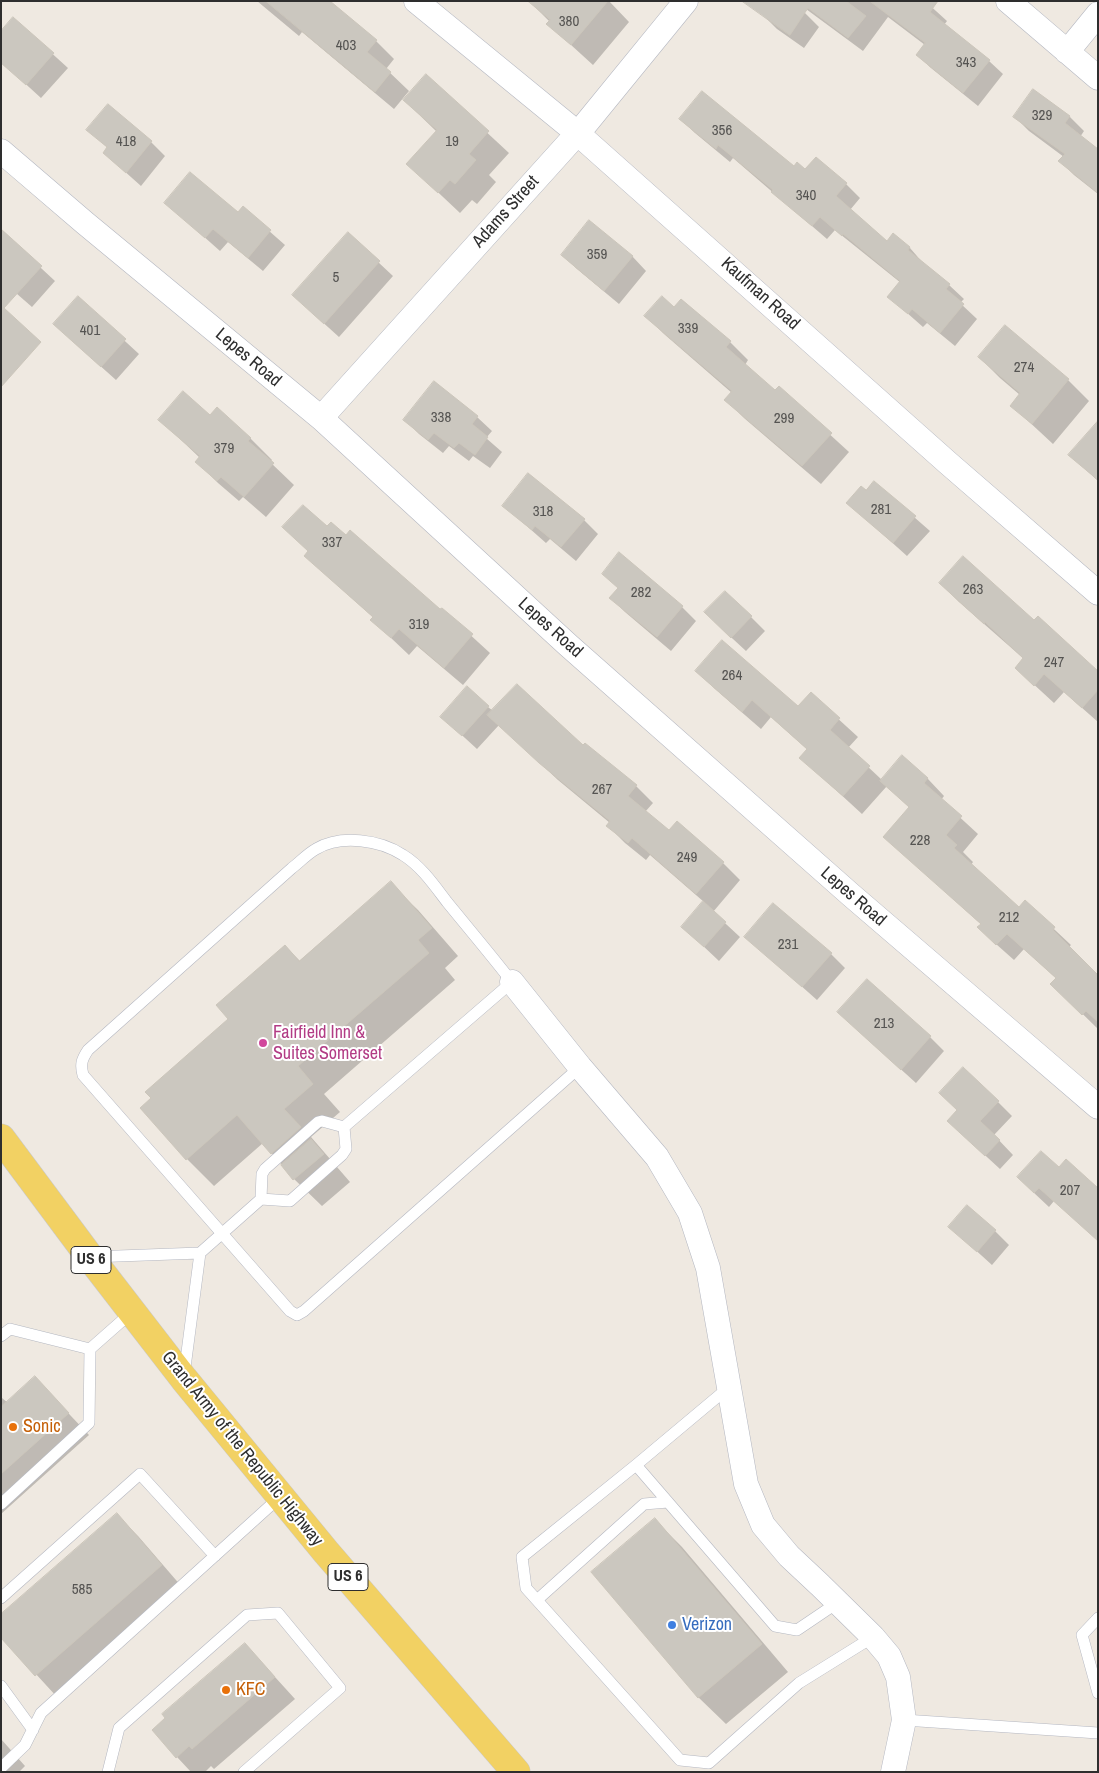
<!DOCTYPE html>
<html>
<head>
<meta charset="utf-8">
<style>
	body { margin:0 }
	#map { position:relative; width:1099px; height:1773px; overflow:hidden; background:#efe9e1; font-family:"Archivo Narrow",sans-serif }
	canvas { display:block }
	.frame { position:absolute; inset:0; border:2px solid #2e2e2e; pointer-events:none }
</style>
</head>
<body>
<div id="map">
<canvas width="1099" height="1773"></canvas>
<div class="frame"></div>
</div>
<script>
const context = document.querySelector('canvas').getContext('2d');
context.lineJoin = 'round';
function paint(path, color) { context.fillStyle = color; context.fill(path, 'evenodd'); }
function trace(path, color, width, dash) { context.strokeStyle = color; context.lineWidth = width; context.lineCap = dash ? 'butt' : 'round'; context.setLineDash(dash || []); context.stroke(path); }
function drawText(font, color, halo, rows, align = 'center') {
  context.font = font + ' "Archivo Narrow",sans-serif'; context.lineWidth = 4; context.setLineDash([]); context.textBaseline = 'middle'; context.strokeStyle = halo; context.fillStyle = color; for (const [text, x, y, turn = 0] of rows) {
    context.save(); context.translate(x, y); context.rotate((+turn || 0) * Math.PI / 180); context.textAlign = isNaN(turn) ? turn : align; if (halo) context.strokeText(text, 0, 0); context.fillText(text, 0, 0); context.restore();
  }
}
const shadow = new Path2D(`
	M257,1H328L376,41L394,59L386,69L409,91L394,109L302,32L299,36Z
	M533,1H609L629,22L593,65L548,24L550,22L531,3Z
	M789,1L805,13L819,27L804,48L777,29L763,15Z
	M798,1H925L947,21L944,25L989,61L1003,74L978,106L931,68L917,55L925,45L888,17L863,51L806,9Z
	M14,19L68,68L41,98L7,67Z
	M426,76L509,153L489,175L496,182L477,204L472,200L460,213L408,164L437,132L404,100Z
	M1034,91L1070,117L1084,131L1080,137L1098,151V194L1074,175L1060,161L1064,157L1029,131L1015,117Z
	M108,106L151,142L165,156L141,186L104,153L108,148L88,130Z
	M680,119L794,167L846,184L860,198L850,210L887,243L893,235L910,248L923,263L949,285L964,299L960,303L977,319L955,346L927,323L923,327L889,297L901,283L835,230L827,239L733,158L730,162L695,133Z
	M166,203L238,214L243,208L285,245L263,271L228,242L220,251Z
	M1,231L55,281L32,307L1,280Z
	M348,234L393,276L339,337L308,309Z
	M562,255L632,256L646,271L619,304L577,269Z
	M78,298L139,354L116,380L69,338Z
	M682,300L730,342L748,360L745,365L775,392L779,388L849,452L821,484L744,418L726,400L732,393L664,334L646,316L674,309Z
	M1005,327L1068,380L1089,401L1053,444L1012,406L1020,395L1000,378L979,357Z
	M217,409L251,439L272,460L270,462L294,485L266,517L243,497L239,501L218,483L197,462L200,458L160,420L210,417Z
	M477,417L492,431L486,438L502,452L490,468L473,456L469,461L449,446L443,453L419,434L405,420Z
	M1098,430V481L1070,455Z
	M874,482L930,531L907,556L848,503L866,492Z
	M504,506L584,520L598,534L576,561L550,539L546,543Z
	M327,528L440,611L442,609L490,653L463,685L417,646L409,655L372,620L374,618L324,573Z
	M940,583L1034,622L1098,672V722L1064,692L1054,703L1016,668L1024,659L959,602Z
	M619,589L682,607L696,621L671,651L625,612L611,598Z
	M751,617L765,631L746,651L720,627Z
	M696,671L798,708L811,694L858,737L848,748L882,780L902,757L928,779L944,796L941,800L978,834L963,852L973,862L971,865L1019,908L1025,902L1071,945L1068,948L1098,977V1029L1052,984L1057,979L1024,949L1014,960L996,944L982,925L885,837L910,808L887,786L862,814L801,758L808,750L771,717L761,729L715,689Z
	M488,707L493,711L583,747L636,786L653,803L645,812L669,832L723,863L740,880L713,912L740,937L719,961L683,927L704,902L650,855L646,860L625,843L608,826L610,823L558,780L499,725L477,749L441,716Z
	M390,883L418,910L458,956L445,968L455,980L324,1094L340,1112L311,1137L350,1182L322,1206L294,1179L263,1143L214,1186L187,1159L230,1019L285,946L300,961Z
	M746,937L831,954L845,968L817,1000Z
	M853,1026L930,1037L944,1051L916,1083Z
	M998,1102L1012,1116L994,1135L1013,1155L1000,1169L963,1135Z
	M1041,1152L1054,1201L1049,1207L1033,1192Z
	M950,1227L995,1231L1009,1245L992,1265Z
	M35,1378L89,1435L1,1514V1399L2,1398L8,1403Z
	M117,1515L138,1536L182,1587L57,1697L1,1636Z
	M655,1520L682,1547L788,1672L726,1724L698,1697Z
	M245,1644L295,1699L214,1769L211,1766L205,1772H191L177,1757Z
	M1,1739L25,1766L19,1772H1Z`);
const building = new Path2D(`
	M266,1H330L377,40L367,52L391,72L375,92Z
	M528,1H608L571,45L546,24L550,20Z
	M742,1H846L866,16L848,38L808,8L790,35Z
	M870,1H938L930,12L990,60L963,93L916,55L925,43Z
	M13,17L54,53L26,85L1,63V31Z
	M426,74L489,131L469,154L476,160L455,184L450,180L438,193L406,164L437,130L403,100Z
	M1033,89L1070,116L1065,123L1098,149V193L1058,161L1065,154L1013,117Z
	M702,91L794,166L797,162L805,169L816,157L847,183L836,196L887,241L893,233L910,247L908,250L950,284L946,289L964,304L940,333L912,309L908,314L887,297L900,281L843,234L842,236L820,217L812,226L771,192L773,190L718,145L716,149L679,119Z
	M108,104L152,141L126,173L103,153L107,147L86,130Z
	M190,172L238,212L243,206L271,230L248,258L213,229L205,238L164,203Z
	M589,220L633,256L604,291L561,255Z
	M1,229L42,266L4,308L41,342L1,387Z
	M348,232L380,261L324,324L292,295Z
	M78,296L126,339L101,367L53,324Z
	M662,296L674,307L681,299L731,341L726,347L775,390L779,386L832,433L802,466L724,400L732,391L644,316Z
	M1005,325L1069,379L1032,424L1010,406L1020,393L978,357Z
	M434,381L478,416L472,424L488,437L475,455L459,443L454,448L434,433L428,440L403,420Z
	M183,391L210,415L217,407L251,438L248,441L274,463L244,497L221,477L217,481L195,462L200,456L158,420Z
	M1098,421V480L1068,455Z
	M528,473L585,519L561,547L535,526L532,530L502,506Z
	M874,481L916,516L893,543L846,503L861,486L866,490Z
	M303,505L327,526L331,522L346,535L350,530L440,609L442,608L473,634L444,668L399,629L391,638L370,620L373,617L304,556L308,551L282,527Z
	M619,552L683,606L657,637L609,598L618,588L602,574Z
	M963,556L1034,620L1038,616L1098,671V690L1082,708L1044,674L1034,686L1015,668L1023,658L985,622L984,624L939,583Z
	M725,591L752,616L731,638L704,612Z
	M722,640L798,706L811,692L840,718L830,730L870,766L843,796L799,758L807,749L752,700L742,712L695,671Z
	M517,684L583,745L585,743L637,785L628,796L669,830L677,821L724,862L696,894L632,838L628,843L606,826L610,821L539,763L487,715Z
	M467,686L489,706L462,736L440,717Z
	M902,755L928,778L924,783L962,816L946,835L957,845L954,848L1019,907L1025,900L1055,927L1053,930L1098,975V1022L1086,1011L1082,1015L1050,984L1056,978L1007,934L996,945L977,927L981,924L883,837L909,807L880,781Z
	M391,881L432,928L418,940L429,953L298,1066L313,1084L284,1109L301,1127L271,1154L237,1115L186,1160L140,1108L151,1098L145,1092L228,1019L216,1005L285,945L299,961Z
	M703,901L726,922L704,947L681,927Z
	M773,903L832,953L802,987L744,937Z
	M867,979L931,1036L901,1070L837,1012Z
	M963,1067L999,1101L980,1121L1000,1140L985,1156L947,1121L957,1110L939,1093Z
	M311,1139L324,1154L293,1180L281,1165Z
	M1041,1151L1059,1167L1066,1159L1098,1188V1241L1039,1188L1034,1193L1017,1177Z
	M967,1205L996,1230L977,1252L948,1227Z
	M35,1376L69,1413L1,1474V1407Z
	M117,1513L162,1565L35,1676L1,1638V1614Z
	M655,1518L762,1644L698,1698L591,1572Z
	M245,1643L275,1677L192,1749L189,1746L176,1758L152,1730L165,1718L162,1714Z`);
const service = new Path2D(`
	M344,1127L512,982C491,955 469,929 447,902C434,885 421,866 403,855C380,840 341,834 316,849C307,854 300,862 292,868L88,1050C82,1059 80,1064 83,1075L290,1311L297,1315L304,1311L580,1067
	M91,1257L200,1253L261,1199L262,1174L265,1169L318,1122L322,1121L344,1127L346,1149L342,1155L290,1201L261,1199
	M1,1336L10,1329L90,1349
	M184,1375L200,1253
	M728,1388L636,1465L522,1557L526,1588L680,1760L709,1763L799,1683L873,1637
	M636,1465L775,1626L797,1630L837,1603
	M1,1504L89,1423L90,1349L132,1312
	M1,1598L140,1474L215,1556
	M537,1600L644,1504L668,1502
	M1098,1618L1082,1635L1098,1693
	M1,1686L33,1730
	M904,1720L1098,1733
	M1,1768L25,1745L41,1713L281,1496
	M108,1772L119,1728L247,1615L278,1613L340,1688L244,1772`);
const minor = new Path2D(`
	M416,1L576,132L948,463L1098,593
	M1008,1L1098,78
	M1067,52L1098,14
	M1,151L85,223L321,418L568,645L851,895L1098,1107
	M321,418L584,126L686,1
	M512,982L580,1067L657,1157L690,1213L708,1268L746,1484L763,1525L789,1556L820,1585L873,1637L889,1656L898,1677L904,1720L893,1772`);
const primary = new Path2D(`
	M1,1138L92,1260L184,1379L326,1552L516,1772`);
const markers = [
	[263,1043,5,"#d1479c"],
	[13,1427,5,"#e8710a"],
	[672,1625,5,"#3f7fe0"],
	[226,1690,5,"#e8710a"]
];
const numberNames = [
	["380",569,22],
	["403",346,46],
	["343",966,63],
	["329",1042,116],
	["356",722,131],
	["418",126,142],
	["19",452,142],
	["340",806,196],
	["359",597,255],
	["5",336,278],
	["339",688,329],
	["401",90,331],
	["274",1024,368],
	["338",441,418],
	["299",784,419],
	["379",224,449],
	["281",881,510],
	["318",543,512],
	["337",332,543],
	["263",973,590],
	["282",641,593],
	["319",419,625],
	["247",1054,663],
	["264",732,676],
	["267",602,790],
	["228",920,841],
	["249",687,858],
	["212",1009,918],
	["231",788,945],
	["213",884,1024],
	["207",1070,1191],
	["585",82,1590]
];
const shields = [
	[91,1260,40],
	[348,1577,40]
];
const shieldNames = [
	["US 6",91,1260],
	["US 6",348,1577]
];
const streetNames = [
	["Adams Street",506,212,-48],
	["Kaufman Road",760,294,42],
	["Lepes Road",248,358,40],
	["Lepes Road",550,628,42],
	["Lepes Road",853,897,41],
	["Grand Army of the Republic Highway",242,1449,51]
];
const hotelNames = [
	["Fairfield Inn &",273,1033],
	["Suites Somerset",273,1054]
];
const foodNames = [
	["Sonic",23,1427],
	["KFC",236,1690]
];
const shopNames = [
	["Verizon",682,1625]
];
paint(shadow, '#0003');
paint(building, '#cbc7bf');
trace(building, '#cbc5ba', 1);
trace(service, '#b4b7c1', 12);
trace(minor, '#b4b7c1', 25);
trace(primary, '#c9c9c9', 29);
trace(service, '#fff', 11);
trace(minor, '#fff', 24);
trace(primary, '#f2d163', 28);
for (const [x, y, r, color] of markers) { const dot = new Path2D(); dot.arc(x, y, r, 0, 2 * Math.PI); context.fillStyle = color; context.fill(dot); trace(dot, '#fff', 2); }
drawText('15px', '#555452', null, numberNames);
for (const [x, y, w] of shields) { const box = new Path2D(); box.roundRect(x - w / 2, y - 13.5, w, 27, 4); context.fillStyle = '#fff'; context.fill(box); trace(box, '#2e2e2e', 1); }
drawText('bold 16px', '#2e2e2e', null, shieldNames);
drawText('18px', '#2e2e2e', '#fff', streetNames);
drawText('18px', '#b23c85', '#fff', hotelNames, 'left');
drawText('18px', '#c56008', '#fff', foodNames, 'left');
drawText('18px', '#366cbe', '#fff', shopNames, 'left');
</script>
</body>
</html>
